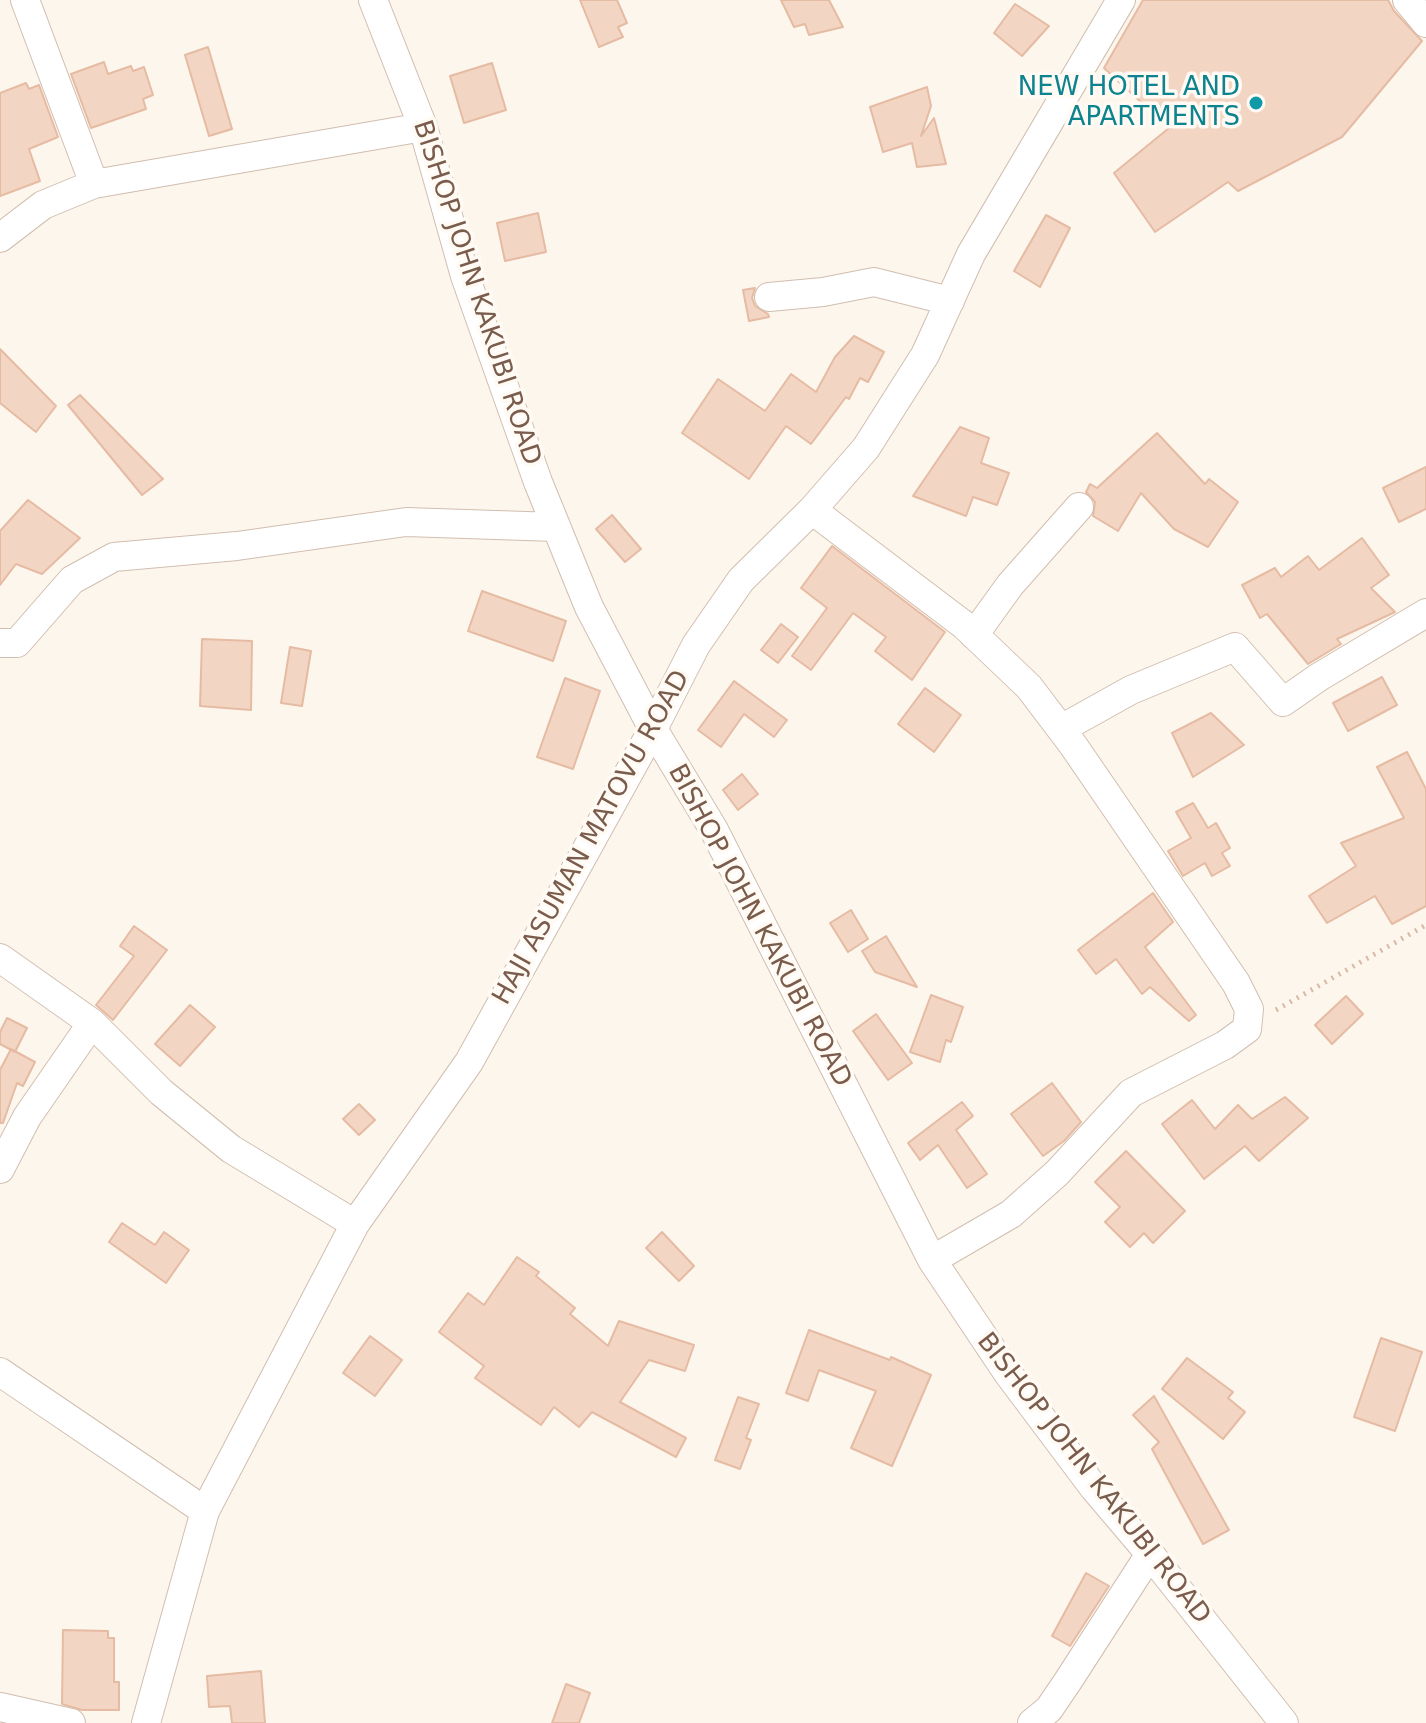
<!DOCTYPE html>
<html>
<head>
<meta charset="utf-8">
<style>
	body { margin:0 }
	canvas { display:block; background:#fdf6ec }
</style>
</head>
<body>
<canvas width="1426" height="1723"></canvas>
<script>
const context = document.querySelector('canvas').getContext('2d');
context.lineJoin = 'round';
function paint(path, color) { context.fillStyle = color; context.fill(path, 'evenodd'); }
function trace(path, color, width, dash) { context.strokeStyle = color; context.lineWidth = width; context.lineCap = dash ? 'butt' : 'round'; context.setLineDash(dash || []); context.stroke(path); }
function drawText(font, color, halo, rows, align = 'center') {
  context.font = font + ' "DejaVu Sans",sans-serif'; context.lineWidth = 7; context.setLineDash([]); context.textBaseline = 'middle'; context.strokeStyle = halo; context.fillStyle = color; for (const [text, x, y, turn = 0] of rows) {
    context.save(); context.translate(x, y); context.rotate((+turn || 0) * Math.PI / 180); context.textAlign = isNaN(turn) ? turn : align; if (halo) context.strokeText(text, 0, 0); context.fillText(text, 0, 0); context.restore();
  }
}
const building = new Path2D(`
	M580,0H617L627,23L618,27L623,37L599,47Z
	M781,0H829L843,27L809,35L805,24L794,27Z
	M1143,0H1388L1394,11L1422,41L1342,137L1238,191L1228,182L1155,232L1114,173L1169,128L1104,68Z
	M1015,4L1049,26L1022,56L994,33Z
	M208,47L232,129L209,136L185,55Z
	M104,62L108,74L131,66L133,71L144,67L153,95L143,99L146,109L91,128L71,74Z
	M492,63L506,110L464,123L450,76Z
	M26,83L29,89L39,85L58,137L29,149L40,181L0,196V93Z
	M927,87L931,106L921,136L934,118L946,164L917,167L912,143L883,152L870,107Z
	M538,213L546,252L505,261L497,223Z
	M1046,215L1070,228L1040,287L1014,271Z
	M755,288L752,298L755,306L768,314L769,317L749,321L743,290Z
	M854,336L884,352L868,382L860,378L849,399L846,397L811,444L786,426L749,479L682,433L718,379L765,411L791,374L816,392L835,357Z
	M0,349L56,406L36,432L0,403Z
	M80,395L163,479L142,495L68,405Z
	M960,427L989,438L981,463L1009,473L997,505L973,497L966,516L913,496Z
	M1157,433L1205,484L1209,479L1238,502L1208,547L1174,529L1141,493L1118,531L1093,516L1095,502L1086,492L1090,484L1097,488Z
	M1426,467V509L1399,522L1383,488Z
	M28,500L80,538L42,574L16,564L0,585V531Z
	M612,515L641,549L625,562L596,529Z
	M1362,538L1389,575L1371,588L1395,612L1337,639L1341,644L1308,664L1267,614L1260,618L1242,585L1275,568L1281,577L1308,556L1319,570Z
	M832,546L945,632L912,680L875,651L886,637L853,613L811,670L792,656L827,608L801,588Z
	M482,591L566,621L553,661L468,631Z
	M781,624L798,637L778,663L761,650Z
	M202,639L252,641L251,710L200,706Z
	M290,647L311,651L302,706L281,703Z
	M1382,677L1397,705L1348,731L1333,703Z
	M565,678L600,691L573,769L537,757Z
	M734,681L787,720L774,737L744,714L721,747L698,730Z
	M925,688L961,715L934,752L898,724Z
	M1211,713L1244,745L1193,777L1172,733Z
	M1407,752L1426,789V906L1392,924L1375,896L1327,923L1309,896L1356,866L1341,843L1404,818L1377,767Z
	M742,774L758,794L738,810L723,790Z
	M1193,803L1208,828L1216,823L1230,848L1222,853L1230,866L1212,876L1205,863L1183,876L1168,851L1191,838L1176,812Z
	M1153,893L1173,922L1145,947L1196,1015L1189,1021L1150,987L1142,994L1116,959L1096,974L1078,950Z
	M851,910L868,939L848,952L830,923Z
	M134,926L167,950L113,1020L96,1005L134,956L120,946Z
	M886,936L917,987L875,972L862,951Z
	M931,995L963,1007L951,1042L946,1040L940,1062L910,1052Z
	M1346,996L1363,1014L1332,1044L1315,1025Z
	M190,1005L215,1027L180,1066L155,1044Z
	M876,1014L912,1063L888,1080L853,1031Z
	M7,1018L27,1028L15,1052L0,1044V1032Z
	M11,1049L35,1062L23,1086L17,1083L3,1123H0V1070Z
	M1052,1083L1081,1122L1064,1141L1043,1156L1011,1114Z
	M1285,1097L1308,1118L1259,1161L1245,1146L1204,1179L1162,1124L1192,1100L1215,1129L1238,1105L1252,1119Z
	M962,1102L973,1116L956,1130L987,1174L967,1188L938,1145L920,1160L908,1143Z
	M359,1104L375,1120L359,1135L343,1119Z
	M1126,1151L1185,1211L1153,1243L1144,1233L1130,1247L1105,1222L1120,1207L1095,1182Z
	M122,1223L155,1245L164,1232L189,1250L166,1283L109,1242Z
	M662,1232L694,1266L679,1281L646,1248Z
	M517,1257L539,1272L536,1276L575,1308L570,1314L608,1346L619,1321L694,1345L685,1371L649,1360L620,1402L686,1438L676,1457L592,1412L579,1427L554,1407L541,1425L475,1378L484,1366L439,1332L468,1293L484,1305Z
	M809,1330L890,1360L891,1357L931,1375L892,1466L851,1448L876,1391L819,1370L808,1401L786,1393Z
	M370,1336L402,1360L375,1396L343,1373Z
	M1381,1338L1422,1352L1395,1431L1354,1417Z
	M1187,1358L1233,1392L1228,1398L1245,1412L1223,1439L1162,1389Z
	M1154,1396L1229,1530L1203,1544L1152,1449L1159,1442L1133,1415Z
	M738,1397L759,1404L746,1438L751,1440L740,1469L715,1460Z
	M1086,1573L1109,1586L1070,1646L1052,1636Z
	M63,1630L108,1631V1638H114V1682H119V1710H82L62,1704Z
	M261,1671L265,1723H232L230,1706L209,1707L207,1676Z
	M566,1684L590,1693L579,1723H552Z`);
const path = new Path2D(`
	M1276,1010L1426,925`);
const minor = new Path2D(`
	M25,0L94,184
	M373,0L423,127L465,276L538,482L589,607L653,729L714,830L932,1260L1007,1372L1094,1488L1150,1554L1284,1723
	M1407,0L1426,23
	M0,238L43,205L94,184L423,127
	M769,297L823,292L874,282L950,301
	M812,510L964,625L1029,687L1073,745L1236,983L1249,1009L1247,1029L1225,1045L1131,1093L1057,1173L1011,1214L932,1260
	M974,635L1010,585L1079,507
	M0,643H17L72,580L114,557L237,546L406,522L556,527
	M1061,729L1131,690L1235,647L1283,702L1319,677L1426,613
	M0,958L92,1023L161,1092L231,1149L355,1224
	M0,1169L27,1117L92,1023
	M0,1372L205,1511
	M0,1707L71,1723
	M146,1723L205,1511L355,1224L469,1062L653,729L696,645L741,580L812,510L866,448L925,355L971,254L1121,0
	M1032,1723L1049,1709L1068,1681L1150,1554`);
const markers = [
	[1256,103,8,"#0f9aa8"]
];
const cultureNames = [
	["NEW HOTEL AND",1240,88],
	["APARTMENTS",1240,118]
];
const streetNames = [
	["BISHOP JOHN KAKUBI ROAD",476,293,72],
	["HAJI ASUMAN MATOVU ROAD",592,838,-61],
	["BISHOP JOHN KAKUBI ROAD",759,926,62],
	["BISHOP JOHN KAKUBI ROAD",1093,1479,52]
];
paint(building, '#f3d5c3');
trace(building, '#e6bba3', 2);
trace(minor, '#d1beb0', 30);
trace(path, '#d9b8a5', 5, [2, 6]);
trace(minor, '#fff', 28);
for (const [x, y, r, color] of markers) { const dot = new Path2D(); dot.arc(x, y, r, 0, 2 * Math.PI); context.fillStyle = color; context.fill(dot); trace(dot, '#fffaf3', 3); }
drawText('26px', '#0d838f', '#fffaf3', cultureNames, 'right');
drawText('26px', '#7a5c4d', '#fffaf3', streetNames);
</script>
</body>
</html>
